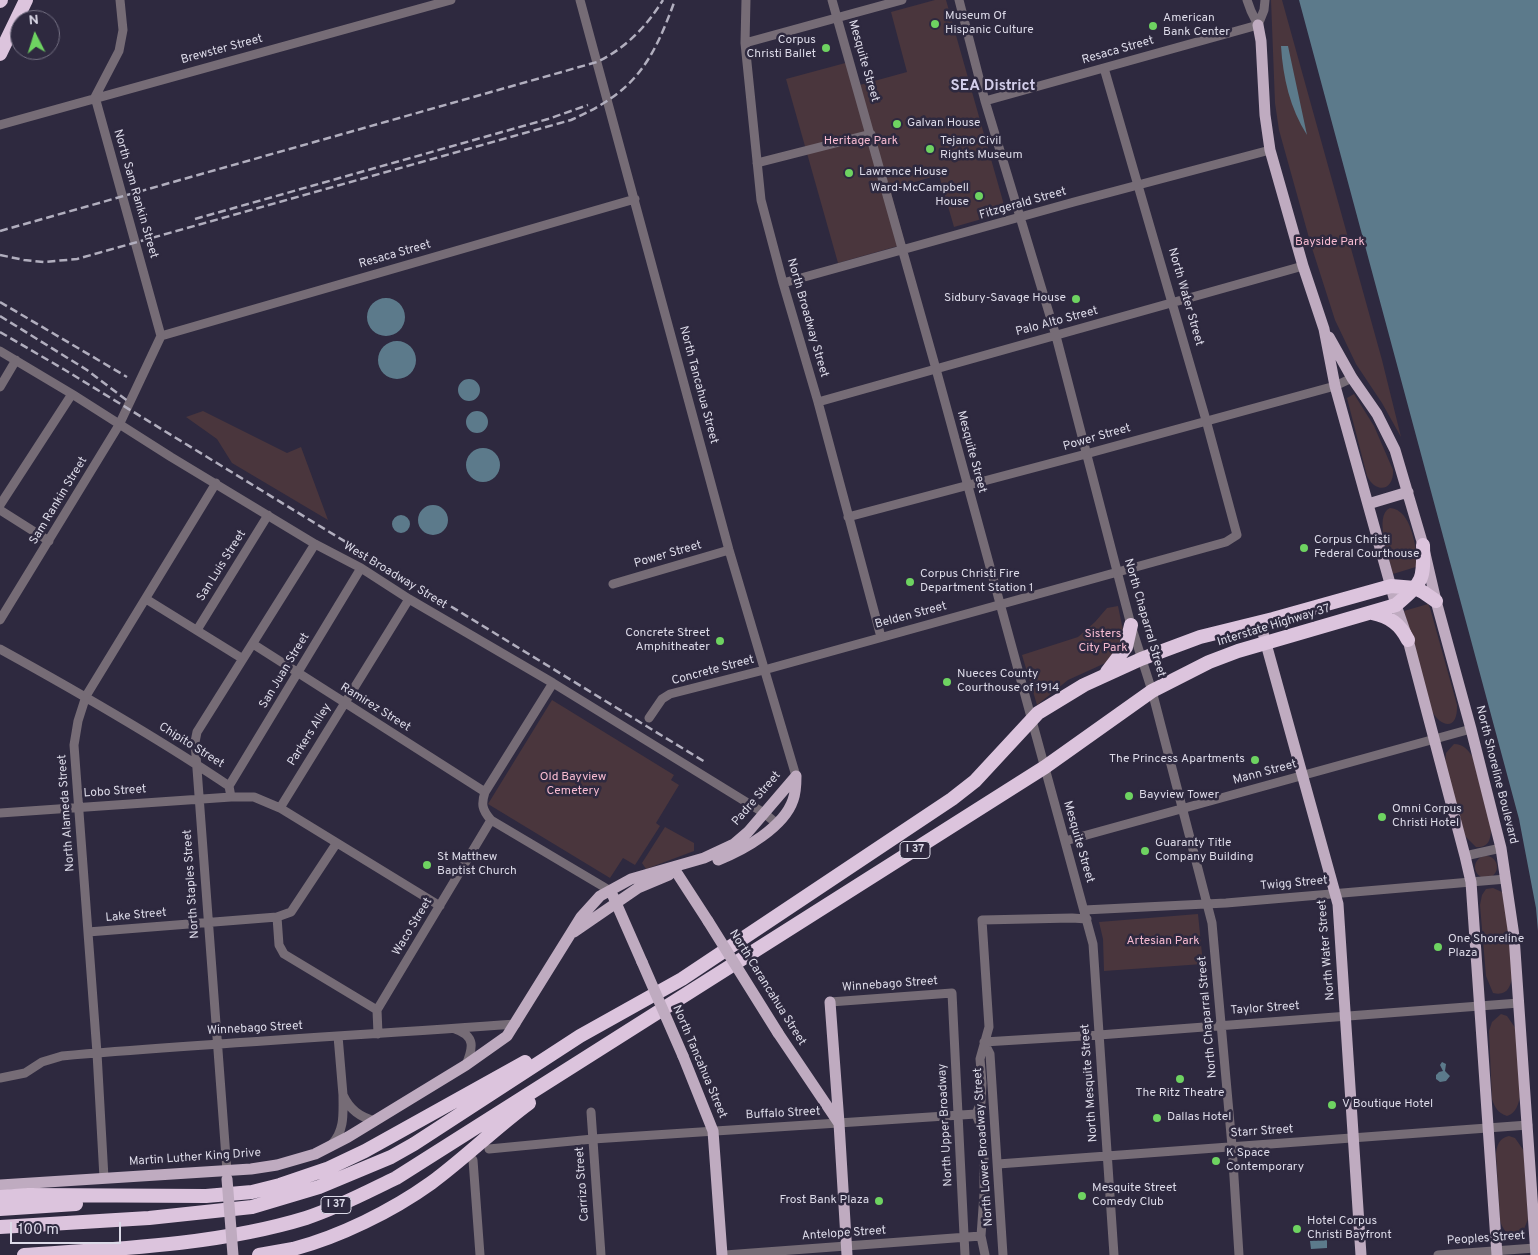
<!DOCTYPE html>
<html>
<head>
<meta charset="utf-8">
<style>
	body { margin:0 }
	#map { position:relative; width:1538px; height:1255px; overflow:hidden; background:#2e293f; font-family:Overpass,sans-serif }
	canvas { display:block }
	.north { position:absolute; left:10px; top:10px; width:50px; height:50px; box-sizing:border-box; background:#2e293f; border:1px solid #747083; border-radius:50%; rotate:355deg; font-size:14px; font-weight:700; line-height:20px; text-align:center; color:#dcdae8 }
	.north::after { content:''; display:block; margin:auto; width:18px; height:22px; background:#6ed361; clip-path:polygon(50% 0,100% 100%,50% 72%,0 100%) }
	.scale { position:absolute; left:10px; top:1222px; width:111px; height:22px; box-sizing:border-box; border:2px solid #dcdae8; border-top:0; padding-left:6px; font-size:15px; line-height:18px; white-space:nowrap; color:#dcdae8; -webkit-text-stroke:4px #2e293f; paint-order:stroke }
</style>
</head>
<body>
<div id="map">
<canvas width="1538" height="1255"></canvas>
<div class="north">N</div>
<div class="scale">100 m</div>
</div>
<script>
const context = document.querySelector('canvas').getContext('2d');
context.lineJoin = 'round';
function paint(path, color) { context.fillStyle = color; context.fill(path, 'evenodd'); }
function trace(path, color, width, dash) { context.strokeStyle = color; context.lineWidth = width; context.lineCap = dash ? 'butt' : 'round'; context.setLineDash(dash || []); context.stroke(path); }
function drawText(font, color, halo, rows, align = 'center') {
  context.font = font + ' Overpass,sans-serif'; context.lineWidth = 5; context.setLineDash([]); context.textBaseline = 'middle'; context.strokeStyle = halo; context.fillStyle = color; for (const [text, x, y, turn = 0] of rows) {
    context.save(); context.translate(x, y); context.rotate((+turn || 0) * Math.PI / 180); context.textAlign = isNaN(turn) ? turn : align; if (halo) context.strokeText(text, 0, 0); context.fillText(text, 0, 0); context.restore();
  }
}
const green = new Path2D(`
	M935,0H946L1006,212L954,227L939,175L890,189L905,244L838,263L786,79L849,62L856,86L907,72L891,12Z
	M1271,0H1282L1382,360L1401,437L1382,403L1356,364L1335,320L1311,245L1279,130L1275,103Z
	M1354,394L1374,426L1393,470C1394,491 1376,494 1367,476L1347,398Z
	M203,411L287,453L301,447L328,520L232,463L217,439L186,417Z
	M1390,508C1413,510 1415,549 1419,566L1393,574C1390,559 1373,515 1390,508Z
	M1428,604L1430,608L1457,705C1458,730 1442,729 1431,710L1404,611Z
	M1118,606L1124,635L1112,660L1068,680L1037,705L1022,655L1078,637L1095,622L1107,608Z
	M552,700L674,775L671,780L679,785L656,823L660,826L635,865L623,858L610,878L488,804Z
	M1454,744C1463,744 1467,749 1473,757L1491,828C1491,839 1489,848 1476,847L1465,836L1445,763L1446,753Z
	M665,827L694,843V851L646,869L642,863Z
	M1475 867a11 11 0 1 1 22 0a11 11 0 1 1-22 0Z
	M1493,888L1502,892L1505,900L1513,975C1510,988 1507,996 1493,993L1486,976L1480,905L1482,895L1486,889Z
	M1198,914L1203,964L1104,971L1103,939L1099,922Z
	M1501,1014L1507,1016L1516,1029L1520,1097C1518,1105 1516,1113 1507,1116C1498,1113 1495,1108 1492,1099L1489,1031L1492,1022Z
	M1509,1136L1515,1138L1524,1151L1528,1219L1522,1234L1515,1238C1507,1234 1502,1229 1500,1220L1496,1154C1497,1145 1499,1138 1509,1136Z`);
const water = new Path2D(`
	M1299,0H1538V931L1536,908L1519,819Z
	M1281,46H1288L1307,135C1290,108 1283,78 1281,46Z
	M367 317a19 19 0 1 1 38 0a19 19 0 1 1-38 0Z
	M378 360a19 19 0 1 1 38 0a19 19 0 1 1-38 0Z
	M458 390a11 11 0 1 1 22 0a11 11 0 1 1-22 0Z
	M466 422a11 11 0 1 1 22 0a11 11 0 1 1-22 0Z
	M466 465a17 17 0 1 1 34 0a17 17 0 1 1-34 0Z
	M418 520a15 15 0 1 1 30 0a15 15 0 1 1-30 0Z
	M392 524a9 9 0 1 1 18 0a9 9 0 1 1-18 0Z
	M1442,1062L1446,1064L1445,1071L1450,1076L1446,1081L1440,1082L1436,1079V1075L1439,1072L1443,1071L1440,1065Z
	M1327,1240V1248L1311,1249L1310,1241Z`);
const minor = new Path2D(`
	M580,0L729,550L796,776
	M746,0L745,43L761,200L783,283L818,402L881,637
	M832,0L936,369L1093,944L1114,1255
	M959,0L985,101L1056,336L1131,625L1152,691L1212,923L1232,1146L1239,1255
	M1247,0L1251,11L1258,25
	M1258,25L1264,10L1265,0
	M745,43L902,0
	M985,101L1258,25
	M0,125L451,0
	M757,163L871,134
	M783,283L1074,202L1270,150
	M161,336L635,199
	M0,351L72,394L171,457L315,544L361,568L409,599L553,683L764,813L776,823
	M0,387L16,360
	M818,402L1303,266
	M0,505L72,394
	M0,510L49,541
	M848,517L1086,454L1335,386L1352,378
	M613,584L729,550
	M146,599L243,659
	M0,620L119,425L161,336L95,97L119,51L123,30L120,0
	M197,630L268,515
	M253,644L485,792
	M0,649C78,692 155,736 229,786L231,797H254L280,808L440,906
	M553,683L485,792C481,804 482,810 491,820L609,890
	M649,718L662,699L670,694L764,670L1226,542L1237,535L1206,420L1104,68
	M229,786L361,568
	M280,808L409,599
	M0,813L231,797
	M1065,841L1471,729
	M1465,856L1501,848
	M1084,910L1226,903L1506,879
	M277,917L291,912L336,844
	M88,932L277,917L279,945L284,954L377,1010
	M830,1002L952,993L965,1255
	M455,1029C476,1036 473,1048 466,1065
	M378,1034L377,1010L491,820
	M338,1036L343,1095
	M984,1042L1099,1035L1519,1003
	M984,1042L990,1054L1003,1255
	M0,1078L25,1073L42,1062L62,1056C213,1043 365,1035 516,1024
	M591,1112L601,1255
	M976,1114L981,1102L982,1083L980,1059L989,1027L982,920L1072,918L1087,919
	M976,1114L982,1130L984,1151V1194L981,1236L985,1255
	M332,1144C345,1130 343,1113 343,1095C350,1110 360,1117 375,1121
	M489,1149L593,1139L976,1114
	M473,1160L480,1255
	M998,1164L1528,1125
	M227,1171L195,742L197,732L315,544
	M104,1178L97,1053L74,745L78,721L86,696L216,483
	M725,1255L981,1236
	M1438,1255L1535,1248`);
const major = new Path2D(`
	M1258,25L1261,41L1265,115L1270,150L1303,266L1324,329L1335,386L1396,605L1408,640L1465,856L1471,882L1497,1255
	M1329,337L1352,378L1377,414L1395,450L1423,545L1436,601L1471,729L1501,848L1514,936L1536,1255
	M1368,504L1408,492
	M1260,622L1338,904L1361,1255
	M718,860C744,850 784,827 793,800C796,792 796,784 796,776
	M673,867L708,921
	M613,896L642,962
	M574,932L638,888L669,875
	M830,1002L839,1123L847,1255
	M778,1033L838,1122
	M683,1056L713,1131L722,1255
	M0,1185L251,1169L277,1165L315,1154L348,1137L466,1065L507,1036L581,917L600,896L631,879L704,858L734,844L748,832L796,776`);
const highway = new Path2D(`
	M0,1L1,0
	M0,54L26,0
	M1372,613C1390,617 1400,624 1408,640
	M1107,672L1126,647L1131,625
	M0,1197L28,1195L206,1196L252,1192L280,1185L327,1169L365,1151L525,1062
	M0,1209L76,1204
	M0,1227L149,1218L252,1207L319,1187L391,1157L414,1144L580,1036L682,979L952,799L975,781L1038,713L1084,685L1141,659L1200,637L1273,619L1391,586L1415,588L1423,592L1436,601
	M24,1255C116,1249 218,1245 306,1218C337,1208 367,1192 396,1178L1045,767L1152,691L1209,662L1238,651L1396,605C1423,581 1424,582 1423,545
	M259,1255C270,1253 282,1251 293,1249C339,1237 392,1211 431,1183C465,1158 495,1128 529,1103`);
const rail = new Path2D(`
	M195,219L548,119L588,105
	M0,231L597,62C626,48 646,27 663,0
	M0,255L24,260L44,262L77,259L571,120C635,92 652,63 675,0
	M0,302L127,377
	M0,316L87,370L129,402
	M0,332L65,370L705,762`);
const majorBridge = new Path2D(`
	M708,921L778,1033
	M642,962L683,1056
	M227,1179L233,1255`);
const markers = [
	[935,24,5,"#6ed361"],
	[1153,26,5,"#6ed361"],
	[826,48,5,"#6ed361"],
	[897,124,5,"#6ed361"],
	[930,149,5,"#6ed361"],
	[849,173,5,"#6ed361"],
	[979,196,5,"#6ed361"],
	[1076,299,5,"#6ed361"],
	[1304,548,5,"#6ed361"],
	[910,582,5,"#6ed361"],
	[720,641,5,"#6ed361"],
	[947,682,5,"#6ed361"],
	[1255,760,5,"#6ed361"],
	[1129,796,5,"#6ed361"],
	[1382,817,5,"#6ed361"],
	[1145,851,5,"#6ed361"],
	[427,865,5,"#6ed361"],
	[1438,947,5,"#6ed361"],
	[1180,1079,5,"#6ed361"],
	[1332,1105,5,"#6ed361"],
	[1157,1118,5,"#6ed361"],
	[1216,1161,5,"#6ed361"],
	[1082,1196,5,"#6ed361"],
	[879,1201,5,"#6ed361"],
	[1297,1229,5,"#6ed361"]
];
const shields = [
	[915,850,30],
	[336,1205,30]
];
const shieldNames = [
	["I 37",915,850],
	["I 37",336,1205]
];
const poiNames = [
	["Museum Of",945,17],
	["Hispanic Culture",945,31],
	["American",1163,19],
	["Bank Center",1163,33],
	["Corpus",816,41,"right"],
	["Christi Ballet",816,55,"right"],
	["Galvan House",907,124],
	["Tejano Civil",940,142],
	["Rights Museum",940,156],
	["Lawrence House",859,173],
	["Ward-McCampbell",969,189,"right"],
	["House",969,203,"right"],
	["Sidbury-Savage House",1066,299,"right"],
	["Corpus Christi",1314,541],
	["Federal Courthouse",1314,555],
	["Corpus Christi Fire",920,575],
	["Department Station 1",920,589],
	["Concrete Street",710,634,"right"],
	["Amphitheater",710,648,"right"],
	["Nueces County",957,675],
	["Courthouse of 1914",957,689],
	["The Princess Apartments",1245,760,"right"],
	["Bayview Tower",1139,796],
	["Omni Corpus",1392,810],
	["Christi Hotel",1392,824],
	["Guaranty Title",1155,844],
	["Company Building",1155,858],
	["St Matthew",437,858],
	["Baptist Church",437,872],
	["One Shoreline",1448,940],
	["Plaza",1448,954],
	["The Ritz Theatre",1180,1094,"center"],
	["V Boutique Hotel",1342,1105],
	["Dallas Hotel",1167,1118],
	["K Space",1226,1154],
	["Contemporary",1226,1168],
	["Mesquite Street",1092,1189],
	["Comedy Club",1092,1203],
	["Frost Bank Plaza",869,1201,"right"],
	["Hotel Corpus",1307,1222],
	["Christi Bayfront",1307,1236]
];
const streetNames = [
	["Brewster Street",222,50,-15],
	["Resaca Street",1118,51,-16],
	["Mesquite Street",863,61,74],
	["North Sam Rankin Street",135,194,74],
	["Fitzgerald Street",1023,204,-16],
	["Resaca Street",395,255,-16],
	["North Water Street",1185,297,74],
	["North Broadway Street",807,318,74],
	["Palo Alto Street",1057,322,-15],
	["North Tancahua Street",698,385,75],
	["Power Street",1097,438,-16],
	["Mesquite Street",971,452,75],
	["Sam Rankin Street",59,501,-59],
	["Power Street",668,555,-16],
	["San Luis Street",222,566,-58],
	["West Broadway Street",395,576,31],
	["Belden Street",911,616,-15],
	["North Chaparral Street",1144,618,74],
	["Interstate Highway 37",1274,626,-17],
	["San Juan Street",285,671,-59],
	["Concrete Street",713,671,-15],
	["Ramirez Street",375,708,32],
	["Parkers Alley",310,735,-58],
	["Chipito Street",191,746,32],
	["Mann Street",1265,773,-15],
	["North Shoreline Boulevard",1496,775,76],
	["Lobo Street",115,792,-4],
	["Padre Street",757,799,-49],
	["North Alameda Street",67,813,-94],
	["Mesquite Street",1078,842,74],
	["North Staples Street",192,884,-94],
	["Twigg Street",1294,884,-5],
	["Lake Street",136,916,-5],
	["Waco Street",413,927,-59],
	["North Water Street",1327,950,-95],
	["Winnebago Street",890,985,-4],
	["North Carancahua Street",767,988,58],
	["Taylor Street",1265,1009,-4],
	["North Chaparral Street",1208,1017,-95],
	["Winnebago Street",255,1029,-3],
	["North Tancahua Street",699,1062,67],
	["North Mesquite Street",1090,1083,-94],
	["Buffalo Street",783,1114,-3],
	["North Upper Broadway",946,1125,-93],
	["Starr Street",1262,1132,-4],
	["North Lower Broadway Street",984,1147,-94],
	["Martin Luther King Drive",195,1158,-4],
	["Carrizo Street",583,1184,-94],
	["Antelope Street",844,1234,-4],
	["Peoples Street",1486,1239,-4]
];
const parkNames = [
	["Heritage Park",861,142],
	["Bayside Park",1330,243],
	["Sisters",1103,635],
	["City Park",1103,649],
	["Old Bayview",573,778],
	["Cemetery",573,792],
	["Artesian Park",1163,942]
];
const quarterNames = [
	["SEA District",993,87]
];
paint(green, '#4a363d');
paint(water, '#5c7a8b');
trace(minor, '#766c76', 9);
trace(major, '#bfabc0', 11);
trace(highway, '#dcc4dd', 14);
trace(rail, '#b1aebe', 2.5, [8, 4]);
trace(majorBridge, '#bfabc0', 11);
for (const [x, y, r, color] of markers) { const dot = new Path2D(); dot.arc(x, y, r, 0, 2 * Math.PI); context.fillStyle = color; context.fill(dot); trace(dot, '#2e293f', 2); }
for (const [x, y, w] of shields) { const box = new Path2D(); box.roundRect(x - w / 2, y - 8.5, w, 17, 4); context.fillStyle = '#2e293f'; context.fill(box); trace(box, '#dcdae8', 1); }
drawText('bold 11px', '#dcdae8', null, shieldNames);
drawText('12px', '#dcdae8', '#2e293f', poiNames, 'left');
drawText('12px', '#dcdae8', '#2e293f', streetNames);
drawText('12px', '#f7bbd1', '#2e293f', parkNames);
drawText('bold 15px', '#d2cde9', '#2e293f', quarterNames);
</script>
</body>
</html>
